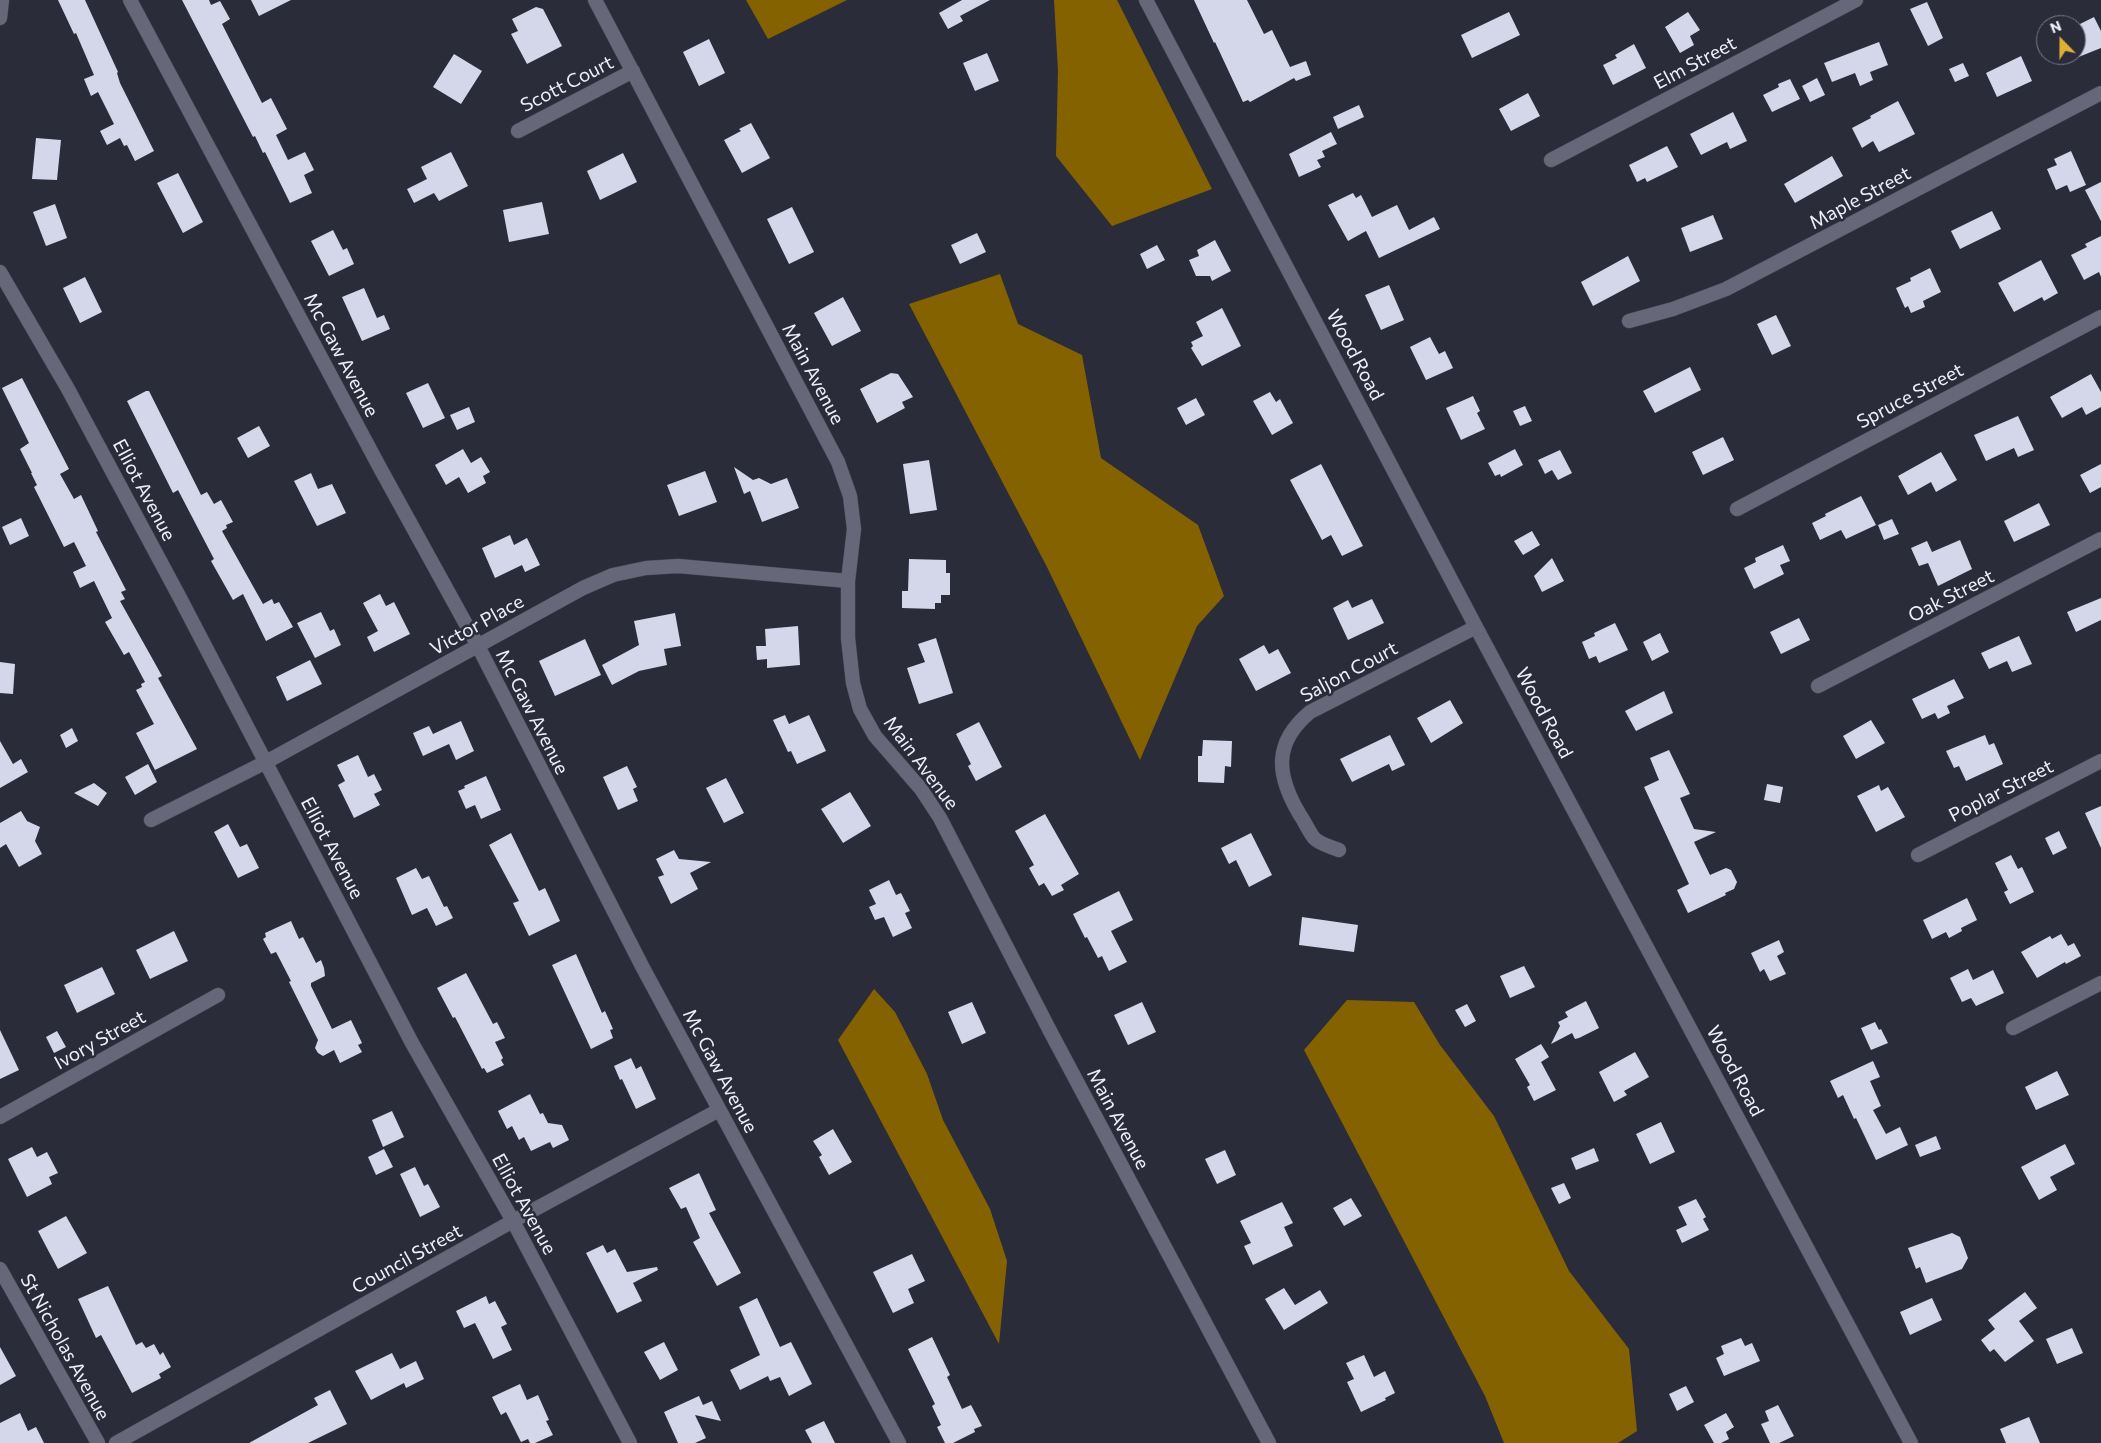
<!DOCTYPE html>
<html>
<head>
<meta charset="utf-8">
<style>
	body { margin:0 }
	#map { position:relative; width:2101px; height:1443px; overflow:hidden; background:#2a2c3a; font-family:Commissioner,sans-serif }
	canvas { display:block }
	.north { position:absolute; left:2036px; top:15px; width:50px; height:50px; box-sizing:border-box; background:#2a2c3a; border:1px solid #787a86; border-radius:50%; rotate:338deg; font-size:14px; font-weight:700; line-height:20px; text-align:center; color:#eef0f9 }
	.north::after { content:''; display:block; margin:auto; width:18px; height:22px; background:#e1af34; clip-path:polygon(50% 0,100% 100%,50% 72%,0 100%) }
</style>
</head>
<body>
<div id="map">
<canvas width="2101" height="1443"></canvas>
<div class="north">N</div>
</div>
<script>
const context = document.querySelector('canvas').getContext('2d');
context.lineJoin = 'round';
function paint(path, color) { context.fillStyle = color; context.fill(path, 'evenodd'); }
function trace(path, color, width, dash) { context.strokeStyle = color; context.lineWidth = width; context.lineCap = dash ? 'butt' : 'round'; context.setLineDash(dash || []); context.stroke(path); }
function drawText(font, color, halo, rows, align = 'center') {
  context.font = font + ' Commissioner,sans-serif'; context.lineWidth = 5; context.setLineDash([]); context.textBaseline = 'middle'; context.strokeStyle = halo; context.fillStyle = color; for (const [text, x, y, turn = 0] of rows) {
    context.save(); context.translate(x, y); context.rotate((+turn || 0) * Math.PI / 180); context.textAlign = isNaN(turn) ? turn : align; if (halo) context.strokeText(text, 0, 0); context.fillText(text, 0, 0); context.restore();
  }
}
const forest = new Path2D(`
	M746,0H847L768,39Z
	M1054,0H1117L1212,189L1112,226L1056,156L1058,71Z
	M1000,274L1018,324L1082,355L1101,458L1198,525L1224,596L1197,626L1140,760L1047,567L909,304Z
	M874,989L895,1012L927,1074L943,1120L990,1209L1007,1261L999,1344L838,1040Z
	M1347,1000L1414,1002L1440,1045L1494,1116L1569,1271L1629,1349L1637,1431L1618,1443H1504L1485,1396L1304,1050Z`);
const building = new Path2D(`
	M58,0H85L118,72L117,73L120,83L154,151L135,161L127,145L124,146L120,138L107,145L100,131L114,124L98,92L91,96L84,79L94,75L76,33L74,34Z
	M182,0H209L211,5L220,1L230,19L222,24L262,103L271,98L287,129L276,135L288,160L305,152L314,170L304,175L312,193L290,203L265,152L263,153L255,136L253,137Z
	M251,0H291L259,16Z
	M962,0H990L960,16L963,21L948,29L939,13Z
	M1194,0H1247L1264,34L1272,30L1290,67L1306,61L1311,75L1296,81L1294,78L1250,102L1248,100L1243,102L1215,42L1214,43Z
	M1927,2L1943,38L1928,46L1910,9Z
	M536,7L543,9L562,46L527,64L511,34L518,31L512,19Z
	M1509,12L1520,35L1472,58L1461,35Z
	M1688,12L1700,30L1690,36L1694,45L1680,53L1665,27Z
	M2094,17L2101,31V48L2076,58V26Z
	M709,39L725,73L699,86L683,52Z
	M1879,42L1888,65L1870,72L1873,80L1860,86L1855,73L1832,82L1824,63Z
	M1634,44L1646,68L1613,85L1603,65L1617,58L1615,55Z
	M987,53L999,81L975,91L963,63Z
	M454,54L482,71L461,104L433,87Z
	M2021,56L2032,81L1997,97L1986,73Z
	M1963,63L1969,76L1955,82L1949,69Z
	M1817,78L1825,95L1810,102L1802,86Z
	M1790,79L1800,99L1772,112L1763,95L1779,87L1778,84Z
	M1528,93L1540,116L1511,131L1499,109Z
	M1898,101L1915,134L1879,152L1873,141L1862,148L1852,128L1871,118L1870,116Z
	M1359,105L1364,117L1338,129L1333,117Z
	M1733,112L1747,141L1730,149L1727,142L1701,155L1690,134Z
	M751,123L770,158L742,173L724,140L741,131L739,129Z
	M1331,132L1337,144L1322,151L1325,157L1317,160L1321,167L1299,177L1289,154Z
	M36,138L61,140L57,180L32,179Z
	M1667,146L1678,167L1647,182L1645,178L1637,182L1629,165Z
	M2071,151L2086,185L2070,192L2067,185L2056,190L2047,169L2057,165L2054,159Z
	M451,152L468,186L439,201L434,193L414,203L407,189L427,179L421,167Z
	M623,153L637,182L600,200L587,171Z
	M1832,156L1843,176L1795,203L1784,184Z
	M178,173L203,222L183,233L157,183Z
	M2101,182V221L2085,190Z
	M1353,193L1356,198L1361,195L1372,217L1397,205L1409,230L1434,217L1440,229L1379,258L1366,231L1348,241L1328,205Z
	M542,202L549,234L509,242L503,210Z
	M55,204L67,238L46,246L33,212Z
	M792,207L814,252L789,264L767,219Z
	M1992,211L2001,229L1960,249L1951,231Z
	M1713,215L1723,239L1690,252L1681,228Z
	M333,230L343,250L347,248L354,264L329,276L311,241Z
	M977,233L986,252L960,264L951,245Z
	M2101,236V277L2099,272L2084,280L2071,255L2087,247L2085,244Z
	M1215,240L1231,271L1212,281L1210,276H1196L1189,260L1199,256L1197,250Z
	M1157,245L1165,260L1147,269L1140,254Z
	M1628,256L1640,281L1593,306L1581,282Z
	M2041,260L2058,293L2044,301L2042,297L2014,312L1998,283Z
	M1930,268L1941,292L1923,301L1925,307L1911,313L1908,306L1905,308L1896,288L1911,281L1910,278Z
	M85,277L102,312L80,323L63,288Z
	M1389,285L1404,320L1381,330L1365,295Z
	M364,288L377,318L384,315L390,329L362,341L342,297Z
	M843,297L861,331L832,346L814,313Z
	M1222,308L1241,346L1202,366L1191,348L1193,346L1191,342L1203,336L1196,322Z
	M1776,315L1791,346L1772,355L1757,324Z
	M1430,337L1439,354L1445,351L1453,368L1426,380L1410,347Z
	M1690,367L1701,390L1655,413L1643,391Z
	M891,373L898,374L913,397L902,402L905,408L877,423L860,389Z
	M2091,374L2101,392V407L2086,415L2082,407L2062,418L2050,397Z
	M22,378L69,469L60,474L74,499L81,495L98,531L96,532L126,590L121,592L125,599L120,601L152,658L162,676L158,678L197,749L155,770L136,733L154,724L136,690L142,687L141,684L145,682L129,652L124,655L105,622L112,618L94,581L80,588L73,572L86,566L74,542L64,547L34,487L37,485L31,473H32L20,449L29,443L2,388Z
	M428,383L445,418L423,428L406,393Z
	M146,391H149L201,495L207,492L214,504L221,500L233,522L226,525L227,528L222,531L263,604L272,599L274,604L279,602L293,627L266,641L243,594L233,600L211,561L214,559L178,490L173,493L127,401Z
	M1270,392L1276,402L1280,399L1293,423L1272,435L1253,401Z
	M1473,396L1480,411L1477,413L1485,429L1461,440L1446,408Z
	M1196,398L1205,415L1186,425L1177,408Z
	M1525,406L1532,421L1520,426L1513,411Z
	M469,407L475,422L457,430L450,415Z
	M2018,416L2034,450L2018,457L2014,448L1986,461L1974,435Z
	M259,426L270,446L248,458L237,438Z
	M1723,437L1734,460L1703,475L1692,452Z
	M463,449L471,463L481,457L490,472L483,476L486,483L468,493L459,477L446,485L435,465Z
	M1515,449L1523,465L1501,477L1500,474L1495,476L1488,463Z
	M1560,450L1572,473L1558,480L1552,470L1545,474L1538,460Z
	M1941,452L1957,480L1936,492L1931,482L1908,495L1898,476Z
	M929,460L937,510L910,514L903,464Z
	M1321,464L1363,546L1342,556L1331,535L1322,540L1290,480Z
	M2101,464V487L2090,493L2080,475Z
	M734,467L753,480L759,478L771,484L787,478L799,508L762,522L750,491L744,494Z
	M705,471L717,502L679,516L667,485Z
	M311,473L318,489L332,484L346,513L317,526L294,481Z
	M1861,496L1876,525L1846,539L1841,530L1820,540L1812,523L1826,516L1825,514Z
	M2039,503L2050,525L2014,542L2004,521Z
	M21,518L29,536L10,545L2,527Z
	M1892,519L1899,534L1884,540L1878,525Z
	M1532,531L1540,545L1523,555L1514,541Z
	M510,535L514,545L527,538L540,565L525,572L522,565L495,578L482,548Z
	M1960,540L1972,569L1938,586L1928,563L1919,566L1911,548L1927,541L1932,552Z
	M1783,545L1790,561L1780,565L1784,574L1754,589L1744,568L1756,562L1755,558Z
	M1552,558L1564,581L1542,592L1534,576Z
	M909,559L946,560V573H950V595H941V603H935V609L902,608V591H908Z
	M380,594L386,606L394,602L410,634L374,652L367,637L378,631L363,603Z
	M2101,598V620L2076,632L2067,612Z
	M1372,599L1384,623L1348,640L1333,608L1348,600L1352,608Z
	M321,612L330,631L334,629L341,645L315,658L297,623Z
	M675,613L681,646L664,649L667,665L639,671L612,685L602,665L639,645L634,621Z
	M1799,618L1810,640L1781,654L1770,632Z
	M1615,623L1628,650L1599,663L1596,656L1589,659L1582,642L1595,636L1594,633Z
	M798,626L800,665L767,668V659L757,660L756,646H766L765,629Z
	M1660,633L1669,652L1652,661L1643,642Z
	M2019,636L2032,664L2012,672L2007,661L1989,669L1981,653Z
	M936,638L953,693L919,704L907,668L925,662L918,644Z
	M585,639L601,675L555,696L539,661Z
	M1264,645L1269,654L1278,649L1291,673L1256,691L1239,659Z
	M310,660L322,684L287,701L276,677Z
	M0,662L15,664L13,694L0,693Z
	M1954,679L1964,698L1947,706L1950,713L1938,719L1935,713L1922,719L1912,699Z
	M1664,691L1673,713L1636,731L1625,711Z
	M1450,700L1463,723L1431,743L1417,718Z
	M785,715L789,724L809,715L826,751L797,764L791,751L788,752L773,720Z
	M1871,720L1885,743L1856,759L1843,736Z
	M461,721L474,751L456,760L449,744L423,756L413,733L429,726L433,734Z
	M979,722L1002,767L976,781L968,766L971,764L956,734Z
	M72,728L78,741L66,748L60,735Z
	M1390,735L1405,765L1392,771L1389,764L1352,782L1340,759Z
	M1985,735L1989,745L1994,743L2003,764L1966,781L1959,766L1954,768L1946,751Z
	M1203,740L1232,741L1231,767L1225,766L1224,783L1198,782V756H1202Z
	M0,741L13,764L21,759L28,772L0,788Z
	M1669,750L1690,794L1680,798L1694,829L1716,832L1694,842L1710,875L1726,868L1731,870L1737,882L1734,889L1725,893L1726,895L1688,913L1677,890L1689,884L1644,787L1659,780L1650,758Z
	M358,755L368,777L374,774L382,790L374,794L380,805L354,818L338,785L345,781L337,765Z
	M148,764L157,782L135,795L125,777Z
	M627,766L637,787L633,789L638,801L618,810L603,777Z
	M486,776L501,810L481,819L475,805L466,809L458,791L465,788L464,786Z
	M726,778L744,813L724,823L706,788Z
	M94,783L107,793L98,806L74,793Z
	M1767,784L1783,787L1780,803L1764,800Z
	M1879,785L1881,791L1888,787L1905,817L1876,832L1857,796Z
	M850,792L871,826L843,843L821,809Z
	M2101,806V848L2085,813Z
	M21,811L27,821L40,827L35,841L42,854L19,867L6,844L0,848V823Z
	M1045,814L1079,874L1061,885L1064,890L1052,896L1044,883L1039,886L1029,868L1034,865L1015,831Z
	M228,824L240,847L247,844L259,868L238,878L214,832Z
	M2059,831L2067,848L2053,855L2045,838Z
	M511,833L539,891L545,888L560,921L529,936L513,903L519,901L489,845Z
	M1251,833L1272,875L1249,887L1236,860L1229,864L1221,848Z
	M674,850L679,859L711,862L690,873L698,889L671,904L658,877L664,875L656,859Z
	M2011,855L2018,869L2022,867L2034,892L2010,904L2004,892L2008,890L1995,863Z
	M416,868L422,879L429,876L444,907L447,906L453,918L436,926L427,908L412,915L396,878Z
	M889,880L896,895L901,893L910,911L905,913L912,928L893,937L884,917L875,920L869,907L876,904L869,890Z
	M1119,891L1133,920L1111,931L1127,962L1109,971L1102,956L1098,958L1087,937L1085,938L1073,914Z
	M1967,898L1977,920L1961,928L1962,931L1949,938L1946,932L1932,939L1923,920Z
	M1302,917L1358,925L1354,952L1299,945Z
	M291,921L299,939L303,937L316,963L321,960L324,968L325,976L311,983V986L332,1029L351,1020L362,1043L358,1045L362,1052L340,1063L334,1050L323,1056L318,1053L315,1048L318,1040L289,982L291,981L276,952L271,954L263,939L266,937L265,933Z
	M174,931L188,961L150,979L136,950Z
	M2061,934L2068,946L2074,943L2081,956L2066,964L2065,962L2037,978L2021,952L2050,936L2052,939Z
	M1779,940L1784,952L1777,956L1786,974L1770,981L1764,969L1760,972L1751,953Z
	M576,954L602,1013L605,1011L613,1029L610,1030L613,1038L591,1049L552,965Z
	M1524,966L1535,987L1510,998L1500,976Z
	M102,967L115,994L77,1013L64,985Z
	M1968,969L1973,980L1993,970L2004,993L1976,1006L1971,998L1962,1002L1950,978Z
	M466,973L493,1024L497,1022L505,1038L495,1042L503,1058L501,1060L504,1065L487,1073L484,1068L482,1069L455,1017L453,1018L437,988Z
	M1586,1001L1599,1028L1579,1038L1575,1039L1572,1033L1551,1044L1560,1026L1558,1022L1568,1017L1565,1012Z
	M972,1002L986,1033L962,1044L948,1012Z
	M1142,1002L1156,1032L1128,1045L1114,1015Z
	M1467,1004L1476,1021L1465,1027L1455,1010Z
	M1875,1022L1879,1030L1881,1029L1888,1043L1871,1050L1861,1028Z
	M0,1030L19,1070L0,1079Z
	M57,1031L66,1047L54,1053L46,1037Z
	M1541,1044L1549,1057L1541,1062L1556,1090L1534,1101L1527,1087L1530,1085L1515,1059Z
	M1635,1052L1649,1077L1624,1091L1627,1095L1614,1102L1599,1072Z
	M631,1058L636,1069L641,1066L656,1099L636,1109L622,1079L620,1080L614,1066Z
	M1873,1061L1880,1077L1870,1081L1881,1106L1873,1110L1886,1134L1900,1127L1908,1145L1876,1160L1856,1118L1854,1119L1843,1095L1838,1098L1830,1081Z
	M2057,1071L2069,1095L2036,1110L2025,1087Z
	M530,1094L540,1114L543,1113L548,1123L562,1125L569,1140L553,1148L550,1142L531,1151L524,1137L519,1140L512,1126L507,1129L498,1111Z
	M392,1111L404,1137L383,1147L372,1120Z
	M1661,1122L1675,1152L1650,1164L1636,1134Z
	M833,1129L852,1162L829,1175L819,1157L822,1155L813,1141Z
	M1936,1136L1941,1149L1920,1157L1915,1145Z
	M2065,1144L2075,1164L2050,1177L2057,1190L2039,1200L2021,1167Z
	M32,1147L37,1157L47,1152L58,1173L49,1177L52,1184L27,1197L8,1159Z
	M1594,1148L1599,1161L1576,1170L1571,1158Z
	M384,1149L393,1167L376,1175L368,1157Z
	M1225,1150L1236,1175L1217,1184L1205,1159Z
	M415,1167L424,1186L428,1184L440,1207L420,1217L400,1174Z
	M699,1173L716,1210L709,1213L741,1273L717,1286L693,1242L700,1238L686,1207L681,1209L669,1188Z
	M1564,1183L1571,1198L1559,1204L1551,1188Z
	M1351,1198L1362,1216L1344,1226L1333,1208Z
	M1696,1199L1706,1217L1703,1219L1709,1230L1682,1243L1676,1230L1687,1225L1678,1207Z
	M1282,1202L1293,1223L1284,1227L1293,1246L1253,1265L1244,1246L1251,1243L1240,1221Z
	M66,1216L87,1253L58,1269L38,1231Z
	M1952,1233L1960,1237L1968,1258L1962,1269L1926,1283L1920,1267L1916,1269L1908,1248Z
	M603,1245L607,1253L615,1249L627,1272L657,1267L658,1270L633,1283L642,1301L617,1313L586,1253Z
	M912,1254L925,1281L908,1289L914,1303L893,1313L873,1272Z
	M108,1286L136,1345L142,1342L146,1348L154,1344L160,1355L163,1352L171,1367L159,1374L161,1378L132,1393L101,1335L96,1338L78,1299Z
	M1284,1288L1295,1305L1320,1290L1328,1303L1284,1330L1265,1299Z
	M2025,1292L2037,1308L2019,1321L2034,1341L2005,1362L1994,1349L1990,1352L1981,1340L1995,1329L1988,1320Z
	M486,1296L489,1304L495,1301L507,1324L501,1327L512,1350L493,1359L475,1323L464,1328L456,1311Z
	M757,1298L780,1347L791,1342L812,1384L789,1396L780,1377L770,1381L768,1376L740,1390L730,1370L760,1355L739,1307Z
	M1932,1298L1942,1320L1910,1335L1900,1312Z
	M2072,1328L2083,1353L2057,1364L2046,1339Z
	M932,1337L950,1375L947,1377L962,1409L971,1405L982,1426L974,1429L975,1432L953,1443H945L937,1427L941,1425L932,1406L935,1404L908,1349Z
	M1741,1338L1745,1346L1752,1343L1760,1361L1724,1376L1716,1358L1724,1354L1721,1346Z
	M664,1342L678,1370L660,1380L644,1352Z
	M0,1347L16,1376L0,1385Z
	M392,1353L400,1369L416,1361L424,1379L406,1388L404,1383L371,1400L355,1371Z
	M1364,1355L1374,1377L1385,1371L1395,1393L1385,1398L1386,1400L1361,1412L1347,1382L1354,1379L1346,1363Z
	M520,1384L527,1400L538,1395L549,1420L546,1421L553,1435L535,1443H530L528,1439L521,1442L506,1412L501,1415L492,1397Z
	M1686,1386L1694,1402L1677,1411L1669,1394Z
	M330,1390L347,1424L308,1443H249L318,1405L314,1398Z
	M699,1396L703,1405L712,1401L721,1421L695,1415L706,1438L695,1443H678L664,1412Z
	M1778,1405L1794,1436L1779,1443H1770L1761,1424L1769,1421L1765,1411Z
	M20,1413L28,1431L36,1427L44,1443H0V1423Z
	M1726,1413L1734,1427L1726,1432L1729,1439L1721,1443H1714L1704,1425Z
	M2029,1417L2040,1443H2006L2000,1429Z
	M824,1421L835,1443H812L805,1430Z`);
const minor = new Path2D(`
	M130,0L380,468L478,646L643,968L899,1443
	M595,0L838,462L850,496L854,529L848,581V638L853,683L860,709L875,736L921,789L940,818L1050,1031L1269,1443
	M1146,0L1476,627L1911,1443
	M518,131L633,71
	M1551,160L1856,0
	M0,272L68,389L180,598L412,1043L513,1221L630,1443
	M1629,321L1673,309L1726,289L2101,93
	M1737,509L2101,317
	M1818,686L2101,539
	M151,820L266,762L583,588L613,575L646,568L678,566L848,581
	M1339,850C1332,847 1319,844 1314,838C1309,832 1305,822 1300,815C1276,775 1273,743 1310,712L1476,627
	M1918,855L2101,761
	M2013,1028L2101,983
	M0,1117L218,995
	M0,1269L98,1443
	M116,1443L513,1221L719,1110`);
const tertiary = new Path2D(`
	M0,18L2,0`);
const streetNames = [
	["Elm Street",1695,63,-28],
	["Scott Court",567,84,-27],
	["Maple Street",1860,198,-28],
	["Mc Gaw Avenue",341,355,62],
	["Wood Road",1355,355,62],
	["Main Avenue",813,374,62],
	["Spruce Street",1910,396,-28],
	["Elliot Avenue",144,490,62],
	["Oak Street",1951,596,-27],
	["Victor Place",477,625,-29],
	["Saljon Court",1349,672,-28],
	["Mc Gaw Avenue",532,712,63],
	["Wood Road",1544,713,62],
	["Main Avenue",921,763,53],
	["Poplar Street",2001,791,-27],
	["Elliot Avenue",332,848,62],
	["Ivory Street",100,1040,-29],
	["Mc Gaw Avenue",720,1071,62],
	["Wood Road",1735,1071,62],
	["Main Avenue",1118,1119,62],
	["Elliot Avenue",524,1204,61],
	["Council Street",407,1259,-29],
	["St Nicholas Avenue",65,1347,61]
];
paint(forest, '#846200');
paint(building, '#d4d7ea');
trace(minor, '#484955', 15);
trace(tertiary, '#484955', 15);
trace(minor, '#666879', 14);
trace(tertiary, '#666879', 14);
drawText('19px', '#eef0f9', '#2a2c3a', streetNames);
</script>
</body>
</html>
